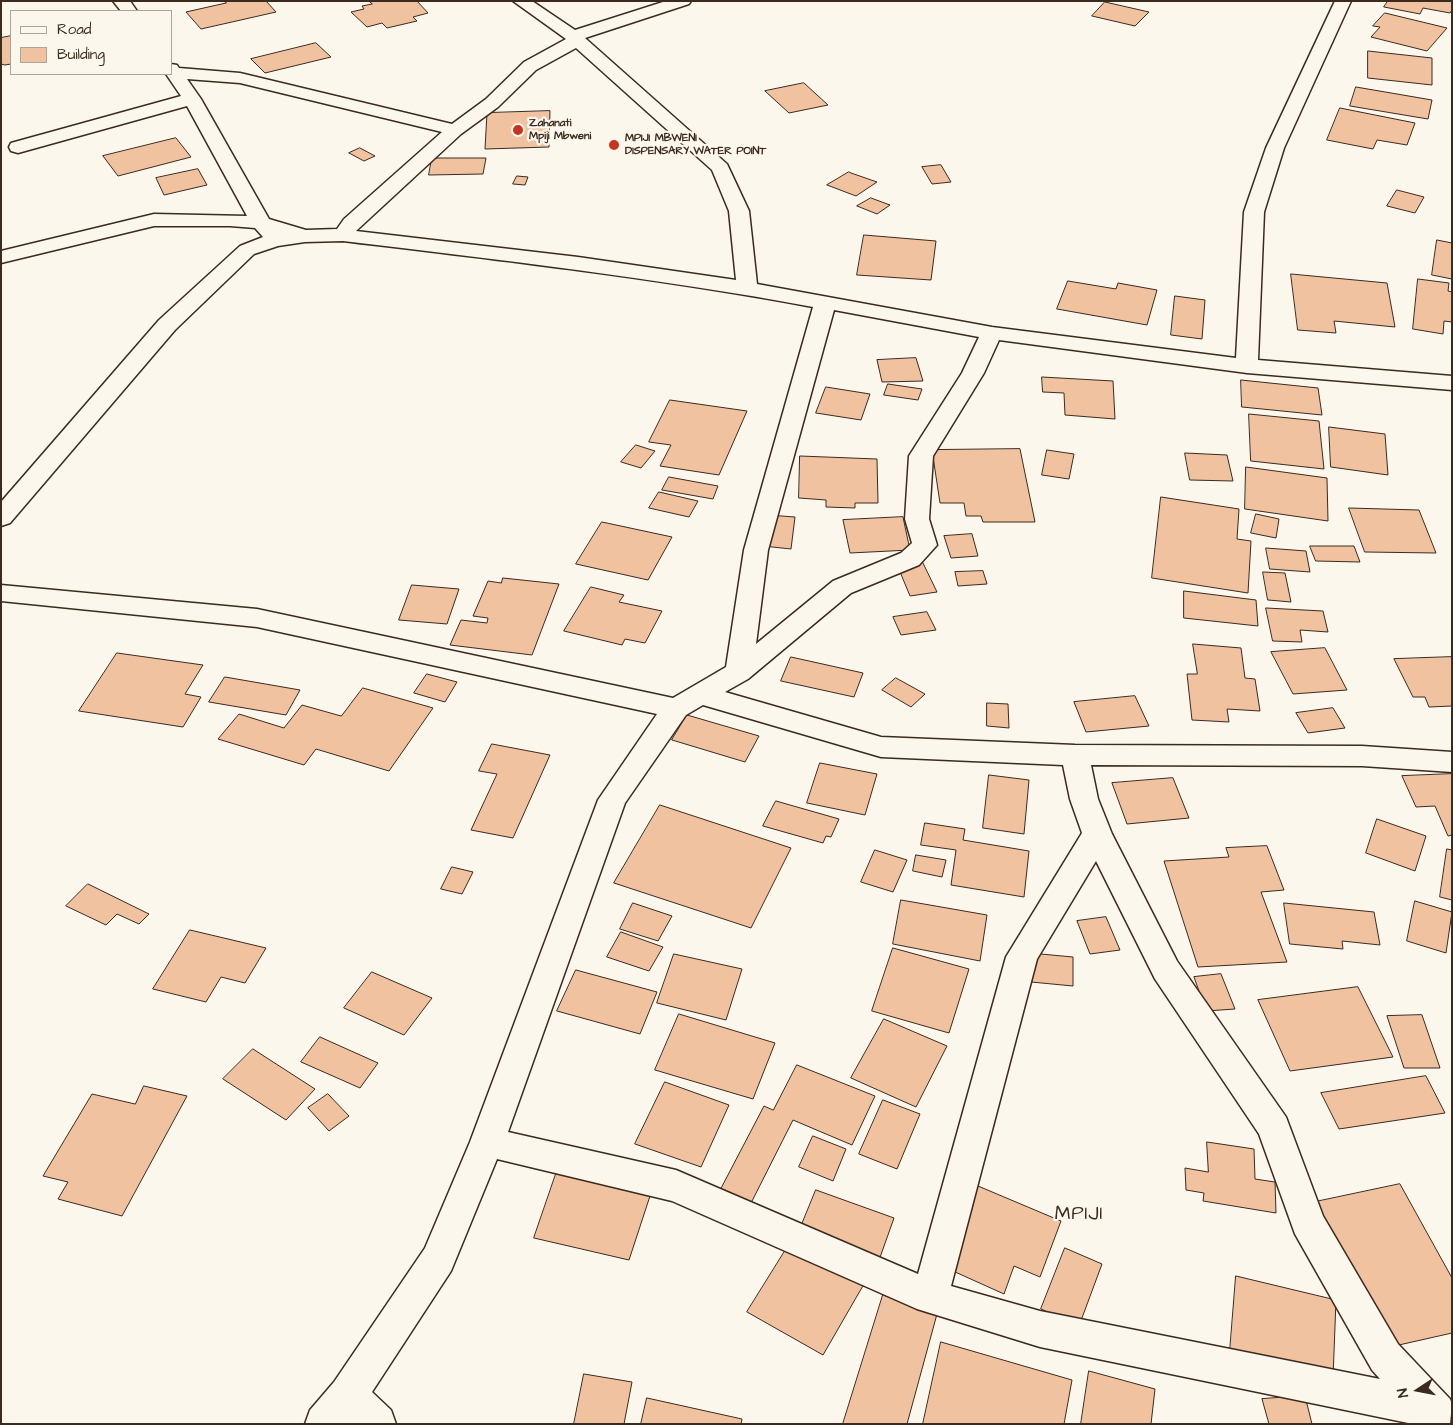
<!DOCTYPE html>
<html>
<head>
<meta charset="utf-8">
<style>
	body { margin:0 }
	#map { position:relative; width:1453px; height:1425px; overflow:hidden; background:#fbf7ec; font-family:"Architects Daughter",sans-serif }
	canvas { display:block }
	.frame { position:absolute; inset:0; border:2px solid #3b2a1e; pointer-events:none }
	.legend { position:absolute; left:10px; top:10px; width:162px; height:65px; box-sizing:border-box; background:#fbf7ec; border:1px solid #aea59a; margin:0; padding:6px 9px; list-style:none; font-size:15px; color:#3b2a1e }
	.legend li { display:flex; align-items:center; gap:10px; height:25px }
	.legend b { width:25px; border:1px solid #aea59a }
	.north { position:absolute; left:1393px; top:1365px; width:50px; height:50px; -webkit-text-stroke:4px #fbf7ec; paint-order:stroke; rotate:259deg; font-size:14px; font-weight:700; line-height:20px; text-align:center; color:#3b2a1e }
	.north::after { content:''; display:block; margin:auto; width:18px; height:22px; background:#3b2a1e; clip-path:polygon(50% 0,100% 100%,50% 72%,0 100%) }
</style>
</head>
<body>
<div id="map">
<canvas width="1453" height="1425"></canvas>
<div class="frame"></div>
<ul class="legend">
<li><b style="height:6px;background:#fbf7ec"></b>Road</li>
<li><b style="height:14px;background:#f1c2a0"></b>Building</li>
</ul>
<div class="north">N</div>
</div>
<script>
const context = document.querySelector('canvas').getContext('2d');
context.lineJoin = 'round';
function paint(path, color) { context.fillStyle = color; context.fill(path, 'evenodd'); }
function trace(path, color, width, dash) { context.strokeStyle = color; context.lineWidth = width; context.lineCap = dash ? 'butt' : 'round'; context.setLineDash(dash || []); context.stroke(path); }
function drawText(font, color, halo, rows, align = 'center') {
  context.font = font + ' "Architects Daughter",sans-serif'; context.lineWidth = 4.5; context.setLineDash([]); context.textBaseline = 'middle'; context.strokeStyle = halo; context.fillStyle = color; for (const [text, x, y, turn = 0] of rows) {
    context.save(); context.translate(x, y); context.rotate((+turn || 0) * Math.PI / 180); context.textAlign = isNaN(turn) ? turn : align; if (halo) context.strokeText(text, 0, 0); context.fillText(text, 0, 0); context.restore();
  }
}
const building = new Path2D(`
	M224,1H266L276,12L201,29L186,12L226,3Z
	M369,1H417L428,13L413,17L417,21L387,28L382,23L367,27L351,12L364,9L362,6L372,4Z
	M1388,1H1452V10L1450,13L1423,8L1420,14L1384,7Z
	M1105,2L1149,12L1135,26L1092,16Z
	M1385,13L1447,28L1427,51L1371,37L1380,27L1373,26Z
	M11,36V64L5,65L1,64V38Z
	M316,43L331,57L265,73L251,59Z
	M1368,51L1432,58V85L1368,78Z
	M804,83L828,105L789,113L765,91Z
	M1356,87L1432,100L1428,119L1350,106Z
	M1340,108L1415,123L1407,145L1377,140L1373,149L1327,140Z
	M550,111L549,147L485,149L487,113Z
	M176,138L191,157L118,176L103,156Z
	M360,148L375,156L364,161L349,153Z
	M432,158H486L483,174L429,175Z
	M941,165L951,182L932,184L922,167Z
	M198,169L207,185L164,195L156,178Z
	M849,172L851,173L877,182L856,196L827,185Z
	M517,176L528,177L525,185L513,184Z
	M1397,190L1424,197L1415,213L1387,206Z
	M871,198L890,205L877,214L857,206Z
	M864,235L936,241L931,280L857,275Z
	M1437,240L1452,243V279L1432,275Z
	M1291,274L1387,283L1395,327L1334,321L1336,333L1298,330Z
	M1418,279L1449,283L1448,291L1452,292V322L1444,321L1443,334L1413,329Z
	M1068,281L1116,289L1118,283L1157,290L1147,325L1057,309Z
	M1175,296L1205,300L1202,339L1171,335Z
	M916,358L923,381L882,382L877,360Z
	M1042,377L1113,381L1115,419L1065,415L1064,393L1043,392Z
	M1241,380L1318,388L1322,415L1242,407Z
	M888,384L922,389L918,400L884,395Z
	M826,387L870,394L861,420L816,413Z
	M670,400L747,411L719,475L660,466L671,445L649,442Z
	M1249,414L1319,421L1324,469L1251,461Z
	M1329,427L1385,434L1388,475L1331,467Z
	M636,445L655,451L641,468L621,462Z
	M1020,449L1035,522H983L981,516H966L964,503H940L932,450Z
	M1047,450L1074,454L1069,479L1042,475Z
	M1185,453L1227,455L1233,481L1190,480Z
	M800,456L877,459L878,503H855V508L826,507V500L799,498Z
	M1246,467L1327,478L1328,521L1245,509Z
	M669,477L718,486L713,499L662,490Z
	M659,492L698,501L689,517L649,508Z
	M1161,497L1239,509L1237,539L1251,541L1248,593L1152,578Z
	M1349,508L1419,510L1436,553L1365,552Z
	M1256,514L1279,519L1276,538L1251,533Z
	M768,515L795,517L791,549L763,546Z
	M903,517L910,550L850,553L843,520Z
	M602,522L672,537L648,580L576,564Z
	M972,534L978,556L951,558L944,536Z
	M1310,546H1354L1360,562L1316,561Z
	M1266,548L1306,551L1310,572L1270,569Z
	M923,563L937,592L910,596L898,567Z
	M983,571L987,584L958,586L955,572Z
	M1263,572L1285,573L1291,602L1268,600Z
	M503,578L559,584L532,655L450,645L461,620L487,623L488,618L473,616L488,581L501,583Z
	M412,585L459,589L447,624L399,620Z
	M591,587L624,595L619,602L662,611L645,643L625,639L622,645L564,631Z
	M1184,591L1256,600L1258,626L1184,618Z
	M1266,608L1323,611L1328,632L1300,630L1302,642L1273,641Z
	M927,612L936,630L901,635L893,617Z
	M1193,644L1241,648L1245,678L1255,679L1260,711L1227,709L1229,722L1192,720L1187,674H1197Z
	M1325,648L1347,690L1293,694L1271,652Z
	M117,653L203,665L185,694L201,697L183,727L79,711Z
	M791,657L863,673L854,697L781,681Z
	M1452,657V706L1429,707L1425,697H1413L1394,659Z
	M427,674L457,682L445,702L414,693Z
	M225,677L300,690L286,715L209,702Z
	M896,678L925,694L911,707L882,690Z
	M363,688L433,708L389,771L316,749L304,765L218,739L239,714L284,728L302,705L341,716Z
	M1135,696L1149,726L1086,732L1074,702Z
	M987,703L1008,704L1009,728L987,726Z
	M1333,708L1345,728L1308,733L1296,713Z
	M687,715L759,736L745,762L672,740Z
	M492,744L550,755L513,838L471,830L497,774L479,771Z
	M820,763L877,774L865,815L807,803Z
	M1452,774V835L1448,836L1435,806L1416,807L1402,776Z
	M989,775L1029,780L1024,834L983,828Z
	M1173,778L1189,818L1127,824L1112,783Z
	M776,801L839,819L831,837L826,836L823,843L763,826Z
	M660,805L791,848L751,928L614,883Z
	M1377,819L1426,836L1415,871L1366,853Z
	M925,823L965,829L963,840L1029,851L1024,897L951,885L956,850L921,845Z
	M1267,846L1284,890L1261,892L1287,962L1198,967L1164,861L1229,857L1226,848Z
	M1447,849L1452,850V900L1440,897Z
	M875,850L907,860L893,892L861,882Z
	M916,855L946,860L942,877L913,871Z
	M452,867L473,872L462,894L441,889Z
	M88,884L149,914L139,924L117,914L106,925L66,906Z
	M901,900L987,915L980,961L893,944Z
	M1415,901L1452,912L1446,953L1407,941Z
	M633,903L672,916L658,941L620,929Z
	M1284,903L1374,912L1380,945L1342,941L1343,949L1290,944Z
	M1106,917L1120,950L1090,954L1077,921Z
	M190,930L266,948L245,983L221,977L206,1002L153,989Z
	M621,932L663,947L649,971L607,957Z
	M893,948L969,969L949,1033L872,1011Z
	M1030,953L1073,957V986L1031,982Z
	M674,954L742,969L726,1020L657,1003Z
	M576,970L657,992L640,1034L557,1011Z
	M372,972L432,998L404,1035L344,1008Z
	M1221,974L1235,1009L1206,1011L1194,977Z
	M1358,987L1393,1057L1290,1071L1258,1000Z
	M679,1014L775,1043L753,1099L655,1070Z
	M1422,1015L1440,1068H1404L1387,1016Z
	M884,1019L947,1046L916,1107L851,1078Z
	M320,1037L378,1063L360,1088L301,1062Z
	M253,1049L315,1089L286,1120L223,1079Z
	M797,1065L875,1096L852,1145L793,1120L749,1207L718,1194L764,1106L773,1110Z
	M1426,1076L1445,1113L1339,1129L1321,1093Z
	M665,1082L729,1105L701,1167L635,1144Z
	M144,1086L187,1096L122,1216L58,1199L68,1182L43,1176L92,1094L135,1104Z
	M328,1094L349,1116L329,1131L308,1108Z
	M883,1100L920,1114L897,1169L859,1154Z
	M813,1136L846,1149L833,1181L799,1167Z
	M1207,1142L1254,1149L1255,1179L1275,1182L1276,1213L1203,1201L1204,1193L1186,1190L1185,1168L1208,1172Z
	M557,1171L651,1193L629,1260L534,1238Z
	M1400,1184L1452,1278V1333L1390,1347L1315,1202Z
	M978,1186L1061,1221L1040,1277L1014,1266L1004,1294L944,1267Z
	M816,1190L894,1218L878,1263L798,1234Z
	M790,1243L864,1284L823,1355L747,1312Z
	M1065,1248L1102,1264L1079,1326L1041,1309Z
	M1236,1276L1336,1300L1333,1378L1230,1351Z
	M883,1295L937,1314L907,1424H843Z
	M941,1342L1072,1380L1064,1424H923Z
	M1089,1371L1155,1389L1151,1424H1081Z
	M584,1374L632,1382L624,1424H574Z
	M1305,1396L1312,1424H1269L1262,1399Z
	M647,1398L742,1419L741,1424H641Z`);
const minor = new Path2D(`
	M113,1H130L137,11H121Z
	M513,1H532L575,30L666,1H691L689,4L585,38L727,164L749,211L757,284L992,327L1236,358L1244,212L1266,148L1335,1H1351L1284,148L1264,212L1258,360L1452,376V390L1247,373L999,340L984,373L933,456L929,519L937,545L919,565L851,593L748,679L725,692L881,737L1075,745L1362,746L1452,752V772L1362,766L1091,765L1098,799L1112,834L1177,961L1286,1117L1323,1216L1398,1344L1450,1399L1452,1404L1450,1424H1413L1040,1347L917,1309L672,1201L497,1159L451,1271L372,1392L391,1410L396,1424H305L310,1410L334,1382L425,1248L470,1142L598,800L657,714L257,627L1,601V585L257,609L673,698L726,667L744,550L813,307C658,278 500,260 343,241L305,242L278,246L254,254L175,330L10,523L1,526V502L159,320L240,246L263,237L255,228L230,226H154L1,263V251L154,214L247,216L187,106L18,153L11,151L9,147L11,143L181,96L166,74H171V64L177,65L179,68L240,73L452,124L486,99L524,62L566,39ZM576,48L712,170L729,211L736,280L578,257L356,231L461,134L498,107L536,70ZM187,79L240,83L442,132L344,219L337,229L306,230L269,219L201,99ZM834,310L979,337L962,373L909,456L905,519L912,543L901,553L833,581L756,644L768,550ZM703,705L881,757L1063,765L1070,799L1082,833L1006,957L918,1274L676,1170L508,1132L625,803L686,715ZM1096,861L1155,979L1259,1134L1295,1234L1372,1370L1380,1379L1040,1311L951,1286L1037,959Z`);
const markers = [
	[518,130,6,"#c8321e"],
	[614,145,6,"#c8321e"]
];
const farPoinames = [
	["Zahanati",529,124],
	["Mpiji Mbweni",529,137],
	["MPIJI MBWENI",625,139],
	["DISPENSARY WATER POINT",625,152]
];
const nearQuarternames = [
	["MPIJI",1079,1215]
];
paint(building, '#f1c2a0');
trace(building, '#3b2a1e', 1);
trace(minor, '#3b2a1e', 3);
paint(minor, '#fbf7ec');
for (const [x, y, r, color] of markers) { const dot = new Path2D(); dot.arc(x, y, r, 0, 2 * Math.PI); context.fillStyle = color; context.fill(dot); trace(dot, '#fbf7ec', 2); }
drawText('bold 11px', '#3b2a1e', '#fbf7ec', farPoinames, 'left');
context.letterSpacing = '1px';
drawText('19px', '#3b2a1e', '#fbf7ec', nearQuarternames);
context.letterSpacing = '0px';
</script>
</body>
</html>
